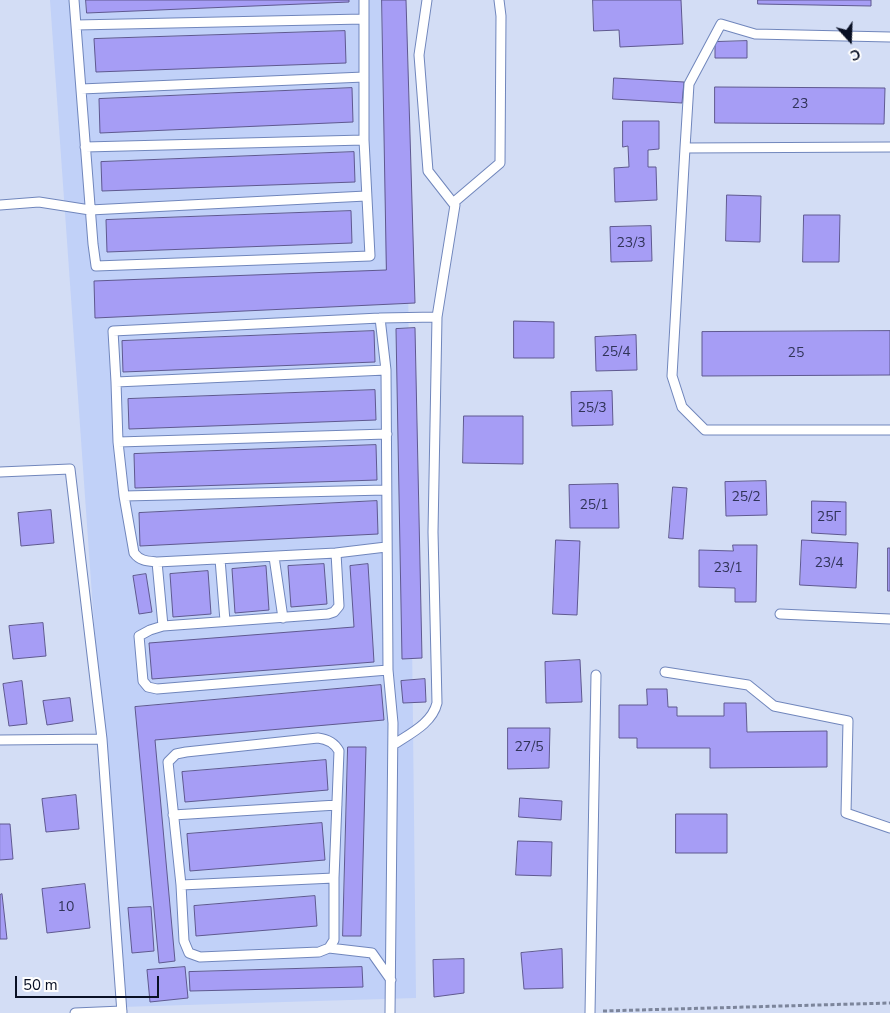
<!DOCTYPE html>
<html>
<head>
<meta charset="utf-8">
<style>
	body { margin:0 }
	#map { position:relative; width:890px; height:1013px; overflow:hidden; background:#d3ddf5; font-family:"Nunito Sans",sans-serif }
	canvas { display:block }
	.north { position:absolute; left:825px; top:15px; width:50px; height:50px; -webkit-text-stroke:4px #fefefe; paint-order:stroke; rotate:160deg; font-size:14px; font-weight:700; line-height:20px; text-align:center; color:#091024 }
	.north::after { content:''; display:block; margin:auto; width:18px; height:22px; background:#091024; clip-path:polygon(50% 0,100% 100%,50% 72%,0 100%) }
	.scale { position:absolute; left:15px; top:976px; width:144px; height:22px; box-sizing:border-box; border:2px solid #091024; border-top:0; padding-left:6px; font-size:15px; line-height:18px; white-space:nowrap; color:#091024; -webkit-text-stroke:4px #fefefe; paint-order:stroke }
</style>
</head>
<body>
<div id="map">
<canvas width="890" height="1013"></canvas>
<div class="north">С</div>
<div class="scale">50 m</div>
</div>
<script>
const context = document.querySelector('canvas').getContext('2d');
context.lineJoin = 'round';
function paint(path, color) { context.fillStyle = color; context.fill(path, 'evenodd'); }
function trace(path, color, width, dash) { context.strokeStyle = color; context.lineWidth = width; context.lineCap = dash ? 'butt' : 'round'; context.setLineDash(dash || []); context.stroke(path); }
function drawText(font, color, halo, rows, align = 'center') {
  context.font = font + ' "Nunito Sans",sans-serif'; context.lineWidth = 5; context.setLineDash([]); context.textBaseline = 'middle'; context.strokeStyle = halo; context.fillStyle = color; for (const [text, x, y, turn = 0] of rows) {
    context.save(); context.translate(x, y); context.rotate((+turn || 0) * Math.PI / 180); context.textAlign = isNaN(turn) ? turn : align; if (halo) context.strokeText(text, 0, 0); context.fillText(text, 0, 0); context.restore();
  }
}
const built = new Path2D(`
	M50,0H405L416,998L121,1007Z`);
const building = new Path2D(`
	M86,0H349V2L87,13Z
	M382,0H406L415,303L95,318L94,281L386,270Z
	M593,0H681L683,44L620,47L619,30L594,31Z
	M758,0H871V6L758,4Z
	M345,31L346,63L96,72L94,39Z
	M747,41V58H715V42Z
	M614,78L684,82L682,103L613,99Z
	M715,87L885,88L884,124L715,123Z
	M352,88L353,122L100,133L99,99Z
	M623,121H659V149L648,150V167H656L657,200L615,202L614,168L629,167L628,146L623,147Z
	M354,152L355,182L102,191L101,162Z
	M727,195L761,196L760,242L726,241Z
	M351,211L352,243L107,252L106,220Z
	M804,215H840L839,262H803Z
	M651,226L652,261L611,262L610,227Z
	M514,321L554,322V358H514Z
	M415,328L422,658L402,659L396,329Z
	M374,331L375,362L123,372L122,341Z
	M890,331V375L702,376V332Z
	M636,335L637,370L596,371L595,337Z
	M375,390L376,420L129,429L128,399Z
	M612,391L613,425L572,426L571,392Z
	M464,416H523V464L463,463Z
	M376,445L377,480L135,488L134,454Z
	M766,481L767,515L726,516L725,482Z
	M618,484L619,528H570L569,485Z
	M673,487L687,488L683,539L669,538Z
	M377,501L378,534L140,546L139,513Z
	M812,501L846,502V535L812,533Z
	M51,510L54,543L21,546L18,513Z
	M556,540L580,541L577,615L553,614Z
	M802,540L858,543L856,588L800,585Z
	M733,545H757L756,602H735V588L699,587V550L733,551Z
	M888,548H890V591H888Z
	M324,564L327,604L291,607L288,566Z
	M368,564L374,662L152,679L149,643L354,627L350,566Z
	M266,566L269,610L235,613L232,569Z
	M208,571L211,614L173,617L170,574Z
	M146,574L152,612L139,614L133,576Z
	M43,623L46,656L13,659L9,626Z
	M580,660L582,702L546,703L545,662Z
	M425,679L426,702L403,703L401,681Z
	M22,681L27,724L9,726L3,684Z
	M381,685L384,720L155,740L175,961L159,963L135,707Z
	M647,689H667L668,707H677V716H724V703H746L747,732L827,731V767L710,768V748H637V738H619V705H647Z
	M70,698L73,721L47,725L43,701Z
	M508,728H550L549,768L508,769Z
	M348,747H366L361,936H343Z
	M326,760L328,790L185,802L182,772Z
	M76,795L79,829L46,832L42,799Z
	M520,798L562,801L561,820L519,817Z
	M676,814H727V853H676Z
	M322,823L325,860L190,871L187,834Z
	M0,824H10L13,859L0,860Z
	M518,841L552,842L551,876L516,875Z
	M85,884L90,928L47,933L42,889Z
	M2,894L7,939H0V895Z
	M315,896L317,926L196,936L194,906Z
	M151,907L154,951L132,953L128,908Z
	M562,949L563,988L524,989L521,953Z
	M464,959V993L434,997L433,960Z
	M185,967L188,998L150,1002L147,970Z
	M362,967L363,987L190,991L189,972Z`);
const path = new Path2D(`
	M603,1011L890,1003`);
const lane = new Path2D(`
	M74,0L93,244L96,266L370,256L364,140V0
	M427,0L419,55L428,171L453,203
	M76,25L364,19
	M81,89L364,77
	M85,147L364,140
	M890,147L685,148L672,376L682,407L705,430H890
	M685,148L689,84L721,24L755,34L890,37
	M0,205L39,202L90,210L366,196
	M380,318L386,370L388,670L393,723L390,1013
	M386,370L116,382L118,442L387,434
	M116,382L113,331L380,318L437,317L455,205L453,203L500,163L501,16L499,0
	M118,442L124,496
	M0,472L70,469L102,739
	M386,547L336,553L339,606L334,612L328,614L163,626L150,630L139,636L143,681L148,687L157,689L388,670
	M336,553L157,562C147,561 140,561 134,553L124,496L386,490
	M274,557L283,618
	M220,559L225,621
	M157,562L163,626
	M780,614L890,619
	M665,672L748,685L774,706L848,721L846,813L890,828
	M0,740L102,739L122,1013
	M393,745C409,734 432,724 437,703L433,532L437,317
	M173,815L337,805
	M181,885L334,878
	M329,948L334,940V878L339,751C334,742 327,739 318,738L186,752L176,754L168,762L181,885L184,941L189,953L200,957L319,952L329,948L372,953L391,980
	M75,1013L122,1011
	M590,1013L596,675`);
const numberNames = [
	["23",800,105],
	["23/3",631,244],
	["25/4",616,353],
	["25",796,354],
	["25/3",592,409],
	["25/2",746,498],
	["25/1",594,506],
	["25Г",829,518],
	["23/4",829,564],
	["23/1",728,569],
	["27/5",529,748],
	["10",66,908]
];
paint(built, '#c1d1f8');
paint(building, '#a69df5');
trace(building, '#5f5990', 1);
trace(lane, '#7086bc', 11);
trace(path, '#7c859b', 3, [4, 2.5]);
trace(lane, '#fff', 9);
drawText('14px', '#303358', null, numberNames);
</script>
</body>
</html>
